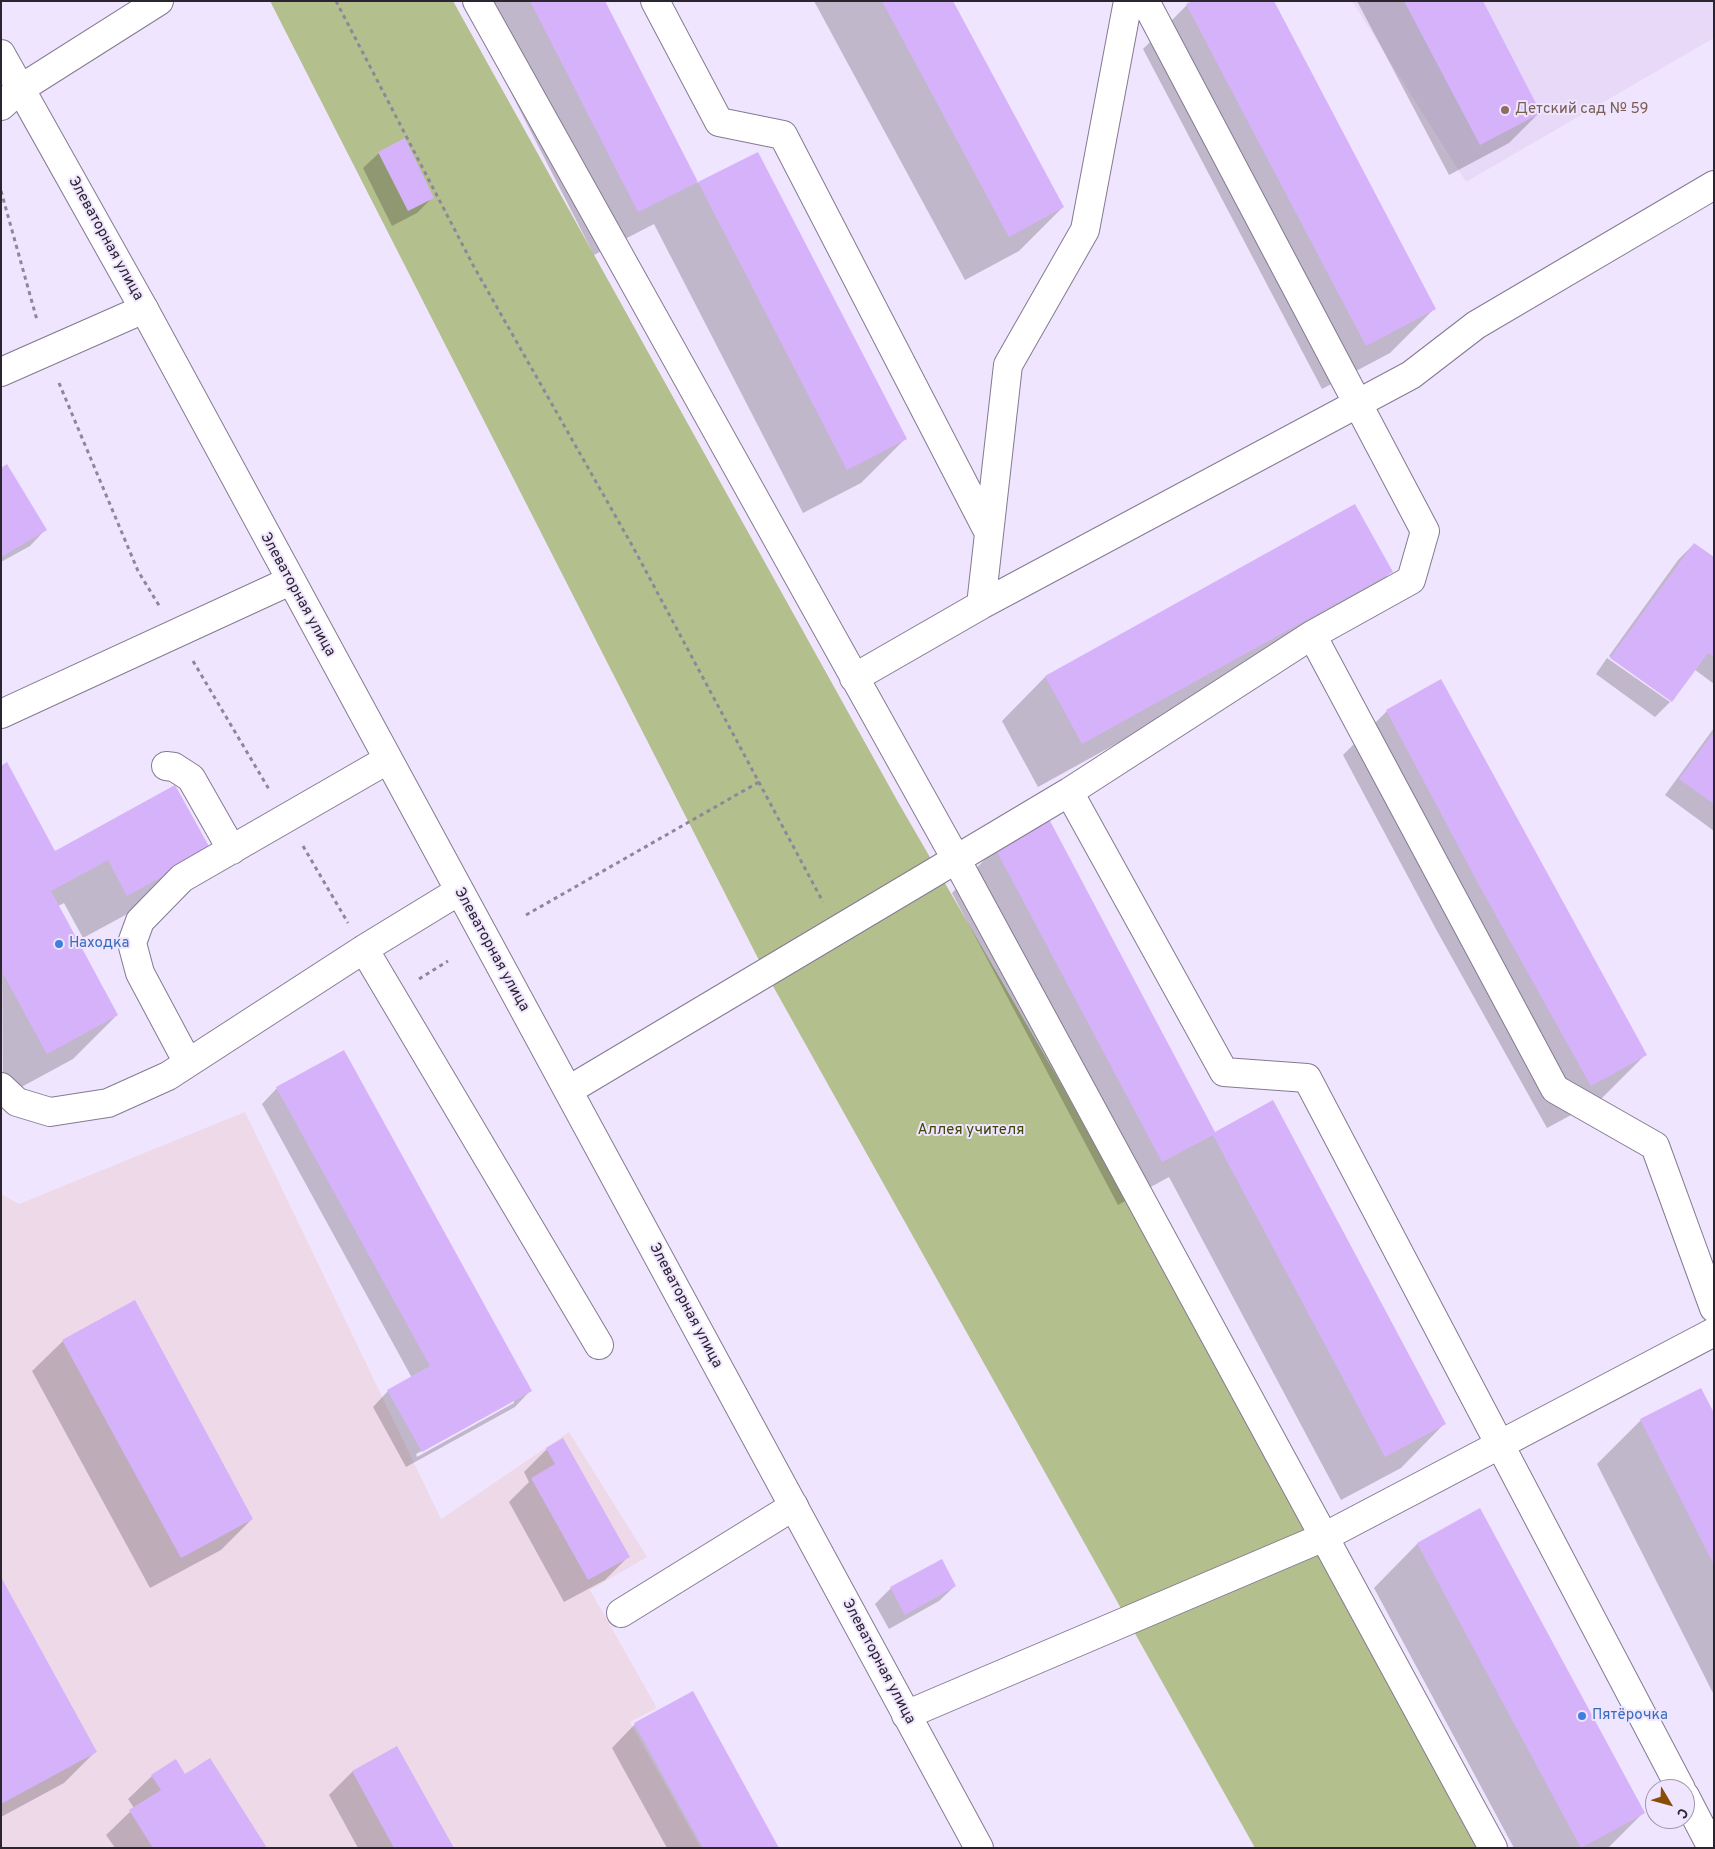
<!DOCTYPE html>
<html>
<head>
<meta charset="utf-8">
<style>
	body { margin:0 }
	#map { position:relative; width:1715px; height:1849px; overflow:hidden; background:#f0e5fe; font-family:Overpass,sans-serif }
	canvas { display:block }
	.frame { position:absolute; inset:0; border:2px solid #2a252f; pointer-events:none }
	.north { position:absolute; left:1645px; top:1779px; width:50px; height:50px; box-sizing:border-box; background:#f0e5fe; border:1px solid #a198ab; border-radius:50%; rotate:127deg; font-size:14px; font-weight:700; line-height:20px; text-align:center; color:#2a252f }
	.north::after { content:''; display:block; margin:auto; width:18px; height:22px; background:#894d0a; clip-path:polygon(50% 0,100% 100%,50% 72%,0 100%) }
</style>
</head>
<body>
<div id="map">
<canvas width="1715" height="1849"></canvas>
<div class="frame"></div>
<div class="north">С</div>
</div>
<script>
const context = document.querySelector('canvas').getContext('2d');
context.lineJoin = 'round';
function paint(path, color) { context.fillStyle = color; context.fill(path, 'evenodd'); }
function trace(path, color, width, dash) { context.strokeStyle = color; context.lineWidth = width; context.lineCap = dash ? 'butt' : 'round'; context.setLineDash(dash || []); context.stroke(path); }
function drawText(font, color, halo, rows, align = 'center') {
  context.font = font + ' Overpass,sans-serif'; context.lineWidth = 4; context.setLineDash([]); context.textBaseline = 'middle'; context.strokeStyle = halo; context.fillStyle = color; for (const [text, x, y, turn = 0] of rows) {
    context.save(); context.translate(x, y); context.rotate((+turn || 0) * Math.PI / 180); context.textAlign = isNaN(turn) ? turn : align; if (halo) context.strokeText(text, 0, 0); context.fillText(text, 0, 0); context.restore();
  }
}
const built = new Path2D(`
	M1352,1H1714V38L1466,182Z`);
const industrial = new Path2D(`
	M245,1112L441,1519L569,1432L647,1557L590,1590L657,1708L630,1722L701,1848H1V1194L19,1204Z`);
const green = new Path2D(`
	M270,1H453L898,802L1060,1082L1482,1848H1255L764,970Z`);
const shadow = new Path2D(`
	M464,1H603L697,183L757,153L905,439L861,483L803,513L654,224L594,255Z
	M814,1H951L1063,207L1019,251L965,280Z
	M1357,1H1481L1540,112L1509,143L1449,175Z
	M1187,5L1434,309L1390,353L1322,389L1143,49Z
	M379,153L433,197L417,213L392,226L363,168Z
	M1,469L45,530L30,546L1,562Z
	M1354,505L1391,572L1347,616L1038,787L1002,721L1045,677Z
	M1694,544L1714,559V684L1694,669L1670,702V700L1609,656L1678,560Z
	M1607,658L1670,702L1655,717L1596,674Z
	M1387,711L1645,1055L1601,1099L1547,1128L1437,931L1343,755Z
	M1714,728V831L1665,795Z
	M1,767L55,852L175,786L166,893L83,938L64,903L58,906L117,1015L73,1059L3,1097Z
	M995,849L1215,1133L1444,1424L1401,1468L1341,1500L1169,1177L1118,1205L952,893Z
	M277,1088L530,1391L515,1407L406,1467L373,1407L388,1391L412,1378L262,1104ZM514,1400V1403L417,1457L416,1454Z
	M63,1341L252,1519L221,1550L150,1588L32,1371Z
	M1714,1416V1695L1597,1464L1641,1420Z
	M547,1449L628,1557L605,1580L564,1602L509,1502L529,1482L524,1472Z
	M1480,1510L1644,1812L1608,1848H1514L1374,1588L1417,1544Z
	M1,1579L95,1752L64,1783L1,1817Z
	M955,1586L939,1601L889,1629L875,1604L891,1588Z
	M635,1724L778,1848H667L612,1748Z
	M397,1747L453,1848H358L329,1795L352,1772Z
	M152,1776H185L265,1848H115L106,1835L134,1808L128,1799Z`);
const building = new Path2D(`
	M530,1H605L698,182L638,212Z
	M882,1H953L1064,207L1009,237Z
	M1192,1H1274L1436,309L1366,346L1186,4Z
	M1404,1H1483L1541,113L1480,145Z
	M405,138L434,198L408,211L378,152Z
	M758,152L907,439L847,470L698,182Z
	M7,464L47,530L1,557V468Z
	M1355,504L1393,572L1082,744L1045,676Z
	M1694,543L1714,557V657L1708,653L1672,702L1610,658Z
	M1441,679L1647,1055L1591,1086L1480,887L1386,710Z
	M1714,732V804L1679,779Z
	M7,762L55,851L175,785L211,850L127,896L108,860L51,891L118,1015L47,1054L1,970V766Z
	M1049,819L1215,1132L1273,1100L1446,1424L1385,1457L1213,1135L1162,1162L995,848Z
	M344,1050L532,1391L422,1452L387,1390L430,1366L276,1087Z
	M135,1300L253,1519L181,1558L62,1340Z
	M1701,1388L1714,1413V1565L1640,1419Z
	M563,1438L630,1557L588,1580L531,1478L555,1464L546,1448Z
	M1480,1508L1645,1813L1581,1848L1417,1543Z
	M942,1559L956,1586L905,1615L890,1587Z
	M1,1577L97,1752L1,1804Z
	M693,1691L779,1848H703L634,1723Z
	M397,1746L454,1848H394L352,1771Z
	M210,1758L267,1848H153L129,1810L161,1790L151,1775L176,1759L185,1774Z`);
const path = new Path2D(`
	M336,1L473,265L633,547L823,902
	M1,191L37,320
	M59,383L138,571L160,607
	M193,661L270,791
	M303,846L348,923
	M526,915L759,782
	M419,979L448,961`);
const minor = new Path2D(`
	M477,1L956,859L1493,1848
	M655,1L719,122L783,135L989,533
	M1,106L20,89L159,1
	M1,372L144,309
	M981,605L1411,375L1476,325L1714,185
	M1312,635L1555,1089L1655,1146L1714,1308
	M854,678L981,605L1008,365L1085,230L1128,1
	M1,714L290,581
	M166,766L174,767L191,778L232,850
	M1069,792L1224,1072L1307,1078L1681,1789
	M364,949L599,1345
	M188,1063L140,973L132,943L140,921L182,878L387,760
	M1,1087L17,1102L50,1112L108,1103L168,1076L364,949L459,891
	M569,1090L1069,792L1312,635L1411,580L1425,531L1145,1
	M621,1613L794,1506
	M906,1715L1324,1537L1714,1332
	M1685,1796L1712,1848`);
const major = new Path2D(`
	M1,54L144,309L979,1848`);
const markers = [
	[1505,110,5,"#8d6e63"],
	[59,944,5,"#3f7fe0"],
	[1582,1716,5,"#3f7fe0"]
];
const educationNames = [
	["Детский сад № 59",1515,110]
];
const streetNames = [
	["Элеваторная улица",105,239,61],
	["Элеваторная улица",297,595,61],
	["Элеваторная улица",491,950,61],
	["Элеваторная улица",685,1306,62],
	["Элеваторная улица",878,1662,62]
];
const shopNames = [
	["Находка",69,944],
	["Пятёрочка",1592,1716]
];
const parkNames = [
	["Аллея учителя",971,1131]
];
paint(built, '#e8d9f9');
paint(industrial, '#eed9e8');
paint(green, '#b4bf8e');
paint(shadow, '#0003');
paint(building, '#d6b2fb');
trace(minor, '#857a91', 30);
trace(major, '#857a91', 30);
trace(path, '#8f8799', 3, [4, 4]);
trace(minor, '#fff', 28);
trace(major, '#fff', 28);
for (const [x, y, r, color] of markers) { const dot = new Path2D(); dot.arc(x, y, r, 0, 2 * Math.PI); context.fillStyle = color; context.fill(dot); trace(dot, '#f0e5fe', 2); }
drawText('15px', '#785e54', '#f0e5fe', educationNames, 'left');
drawText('15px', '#2a252f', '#f0e5fe', streetNames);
drawText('15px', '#366cbe', '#f0e5fe', shopNames, 'left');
drawText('15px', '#3c4505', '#f0e5fe', parkNames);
</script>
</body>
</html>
